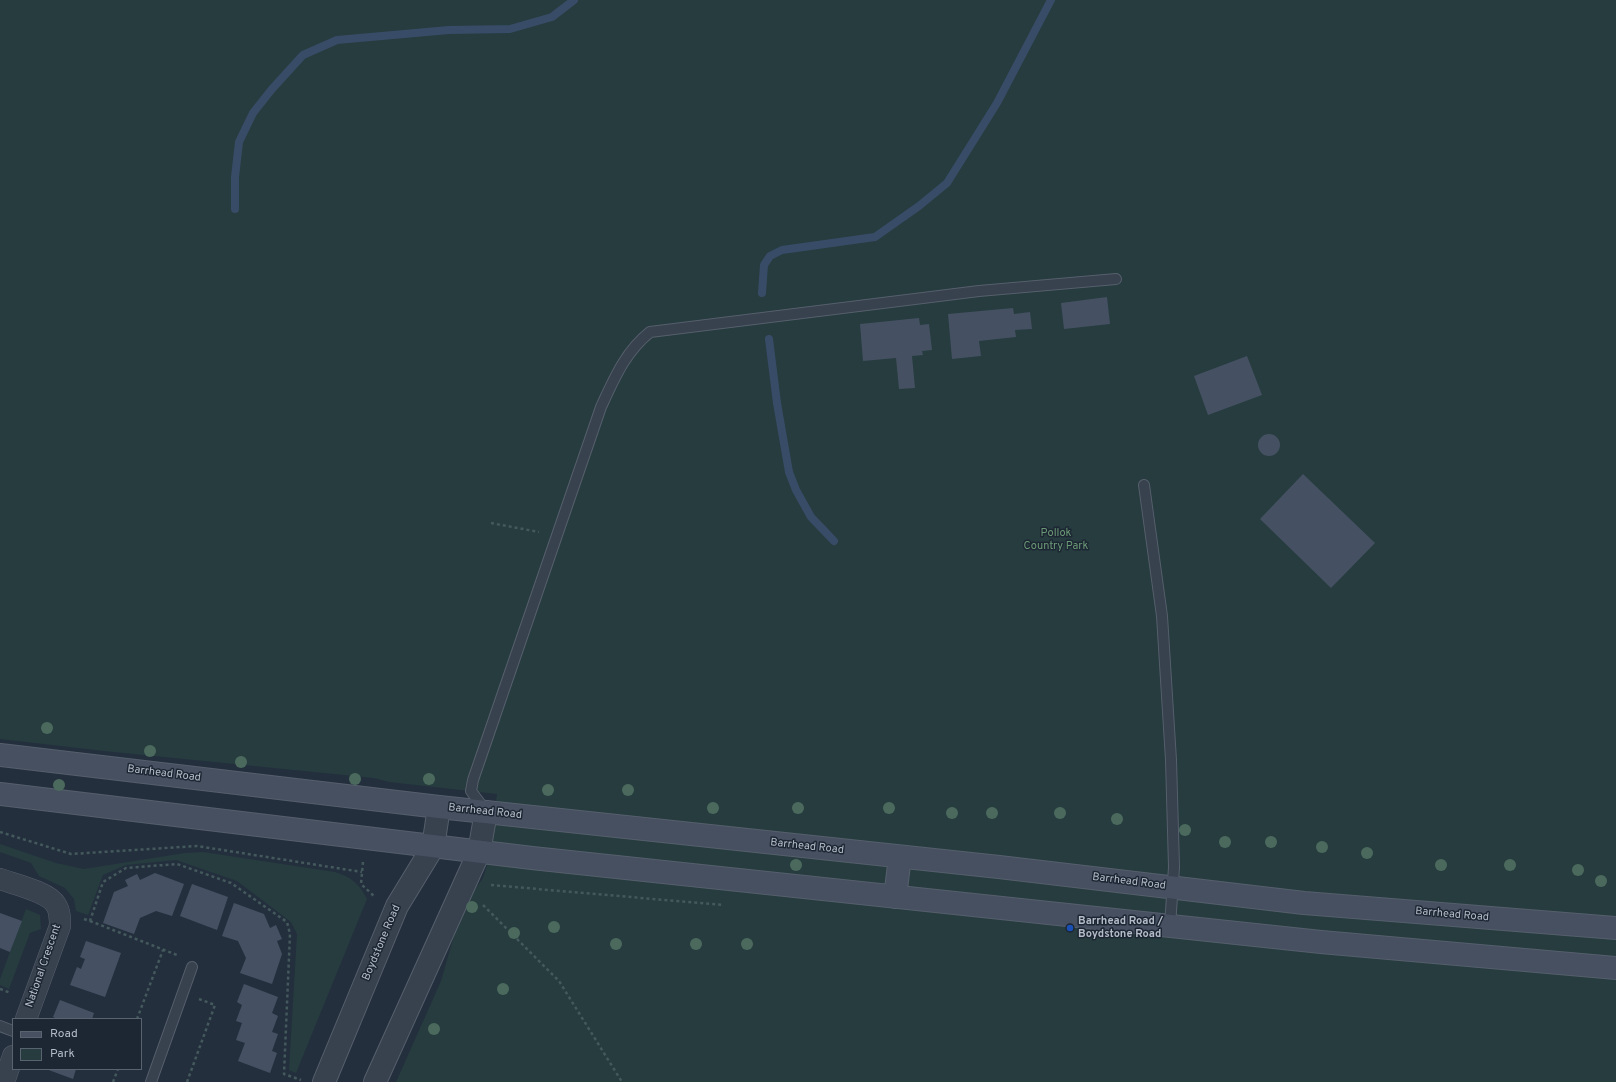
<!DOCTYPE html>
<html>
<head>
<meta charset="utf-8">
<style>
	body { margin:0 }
	#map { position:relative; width:1616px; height:1082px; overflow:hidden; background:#242f3e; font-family:Overpass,sans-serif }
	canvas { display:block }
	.legend { position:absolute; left:12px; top:1018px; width:130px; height:52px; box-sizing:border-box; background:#1d2633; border:1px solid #59626f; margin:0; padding:5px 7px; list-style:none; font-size:12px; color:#b4bcc9 }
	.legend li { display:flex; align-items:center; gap:8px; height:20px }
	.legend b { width:20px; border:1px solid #59626f }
</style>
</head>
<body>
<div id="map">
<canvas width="1616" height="1082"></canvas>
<ul class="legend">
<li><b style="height:5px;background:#465061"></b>Road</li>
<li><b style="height:11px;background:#263c3f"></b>Park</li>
</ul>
</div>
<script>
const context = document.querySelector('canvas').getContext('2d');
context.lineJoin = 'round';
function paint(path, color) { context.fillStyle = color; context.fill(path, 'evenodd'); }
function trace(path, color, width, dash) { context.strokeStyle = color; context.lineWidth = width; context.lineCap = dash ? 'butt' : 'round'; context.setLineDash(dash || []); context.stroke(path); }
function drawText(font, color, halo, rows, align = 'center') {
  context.font = font + ' Overpass,sans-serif'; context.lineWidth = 3; context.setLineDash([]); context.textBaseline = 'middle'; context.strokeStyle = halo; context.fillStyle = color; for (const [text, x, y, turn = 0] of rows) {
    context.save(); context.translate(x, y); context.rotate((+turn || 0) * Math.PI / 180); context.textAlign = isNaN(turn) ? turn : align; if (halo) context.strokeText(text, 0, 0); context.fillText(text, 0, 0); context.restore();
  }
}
const green = new Path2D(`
	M0,0H1616V1082H396L441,981L464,901L482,880L487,866L497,794L389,782L374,778L104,751L0,739Z
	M0,844L56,863L84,869L185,853L203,852L335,872C351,877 360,884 367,899L296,1073L289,1070L297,934L291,922L237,881L176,860L126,865L103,875L88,915L76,911L74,899L65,888L39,876L31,863L0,852Z
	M26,909L40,915L41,929L30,933L9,989L0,985V979Z`);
const stream = new Path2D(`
	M235,209V177L239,142L253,113L272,89L303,55L337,40L449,30L510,29L552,17L574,0
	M762,293L764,265L770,256L782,250L875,237L919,206L947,183L997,103L1051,0
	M769,339L777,403L789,472L796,490L811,517L834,541`);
const building = new Path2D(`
	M1107,297L1110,324L1064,329L1061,303Z
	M1013,308L1014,314L1030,312L1032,329L1015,330L1016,337L979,341L981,356L952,359L948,314Z
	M919,318L920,325L929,324L932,350L922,351L923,355L912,356L915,388L899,389L896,358L863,361L860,324Z
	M1247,356L1262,395L1208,415L1194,376Z
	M1258 445a11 11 0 1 1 22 0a11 11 0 1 1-22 0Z
	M1303,474L1375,543L1331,588L1260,519Z
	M155,873L184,884L172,916L156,911L140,918L134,934L103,923L114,892L128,886L125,880L137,874L140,880Z
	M192,884L228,897L217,930L180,916Z
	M234,903L264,914L270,928L276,925L282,939L277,941L282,954L272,984L240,973L246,958L238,941L222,936Z
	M0,913L22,921L10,952L0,948Z
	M86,941L121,953L105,997L70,985L77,967L81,969L85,959L80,957Z
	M244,984L278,997L272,1013L278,1016L272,1032L278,1034L272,1051L277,1053L270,1073L238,1061L245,1043L236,1040L242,1023L236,1021L242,1005L237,1002Z
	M60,1000L94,1013L92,1019H57L53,1017Z
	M46,1069H76L73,1079Z`);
const path = new Path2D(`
	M491,523L539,532
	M0,832L71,854L197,846L362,872
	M363,862L361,884L375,897
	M491,885L723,905
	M483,905L559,981L622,1082
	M84,919L90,921L103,882L126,868L177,864L231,883L287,922L290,934L284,1074L301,1080
	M90,921L177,955
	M0,989L11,993
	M137,1019L163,950
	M113,1082L118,1069
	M187,1082L215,1005L199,999`);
const service = new Path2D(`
	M1144,485L1162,616L1171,760L1174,867L1170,926
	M485,810L471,791L473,780L601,407C614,379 625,352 650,332L979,291L1116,279
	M0,1026L13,1031
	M151,1082L192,967`);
const minor = new Path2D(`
	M0,879C14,884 49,892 56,905C60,911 60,919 60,926L26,1019
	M4,1082L13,1056`);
const tertiary = new Path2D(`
	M324,1082L397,906L433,847L439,807
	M375,1082L479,852L486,812`);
const secondary = new Path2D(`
	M0,755L439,807L999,867L1304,903L1616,928
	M0,794L532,858L1321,942L1616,968
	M895,897L900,857`);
const trees = [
	[47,728],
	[150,751],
	[241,762],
	[355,779],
	[429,779],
	[59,785],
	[548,790],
	[628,790],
	[713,808],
	[798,808],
	[889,808],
	[952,813],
	[992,813],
	[1060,813],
	[1117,819],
	[1185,830],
	[1225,842],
	[1271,842],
	[1322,847],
	[1367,853],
	[796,865],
	[1441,865],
	[1510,865],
	[1578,870],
	[1601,881],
	[472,907],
	[554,927],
	[514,933],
	[616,944],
	[696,944],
	[747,944],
	[503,989],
	[434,1029]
];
const markers = [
	[1070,928,4,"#1a4fb4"]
];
const parkNames = [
	["Pollok",1056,534],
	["Country Park",1056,547]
];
const streetNames = [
	["Barrhead Road",164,774,7],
	["Barrhead Road",485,812,6],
	["Barrhead Road",807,847,6],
	["Barrhead Road",1129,882,7],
	["Barrhead Road",1452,915,5],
	["Boydstone Road",382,943,-67],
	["National Crescent",44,966,-71]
];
const poiNames = [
	["Barrhead Road /",1078,922],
	["Boydstone Road",1078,935]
];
paint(green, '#263c3f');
trace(stream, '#394c67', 8);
paint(building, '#455162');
trace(service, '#565f6c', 12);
trace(minor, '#565f6c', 22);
trace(tertiary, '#565f6c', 24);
trace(secondary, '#565f6c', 24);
trace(path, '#44595c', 2.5, [3, 3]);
trace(service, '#38414e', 10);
trace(minor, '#38414e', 21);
trace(tertiary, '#38414e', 22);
trace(secondary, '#465061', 22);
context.fillStyle = '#4b6a5d';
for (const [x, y] of trees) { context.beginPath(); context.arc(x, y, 6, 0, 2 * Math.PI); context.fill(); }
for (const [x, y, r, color] of markers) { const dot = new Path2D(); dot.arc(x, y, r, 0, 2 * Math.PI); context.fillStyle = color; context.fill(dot); trace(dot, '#1d2633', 1.5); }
drawText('11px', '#6b9a76', '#1d2633', parkNames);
drawText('11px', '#b4bcc9', '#1d2633', streetNames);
drawText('bold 11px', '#b4bcc9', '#1d2633', poiNames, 'left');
</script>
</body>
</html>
